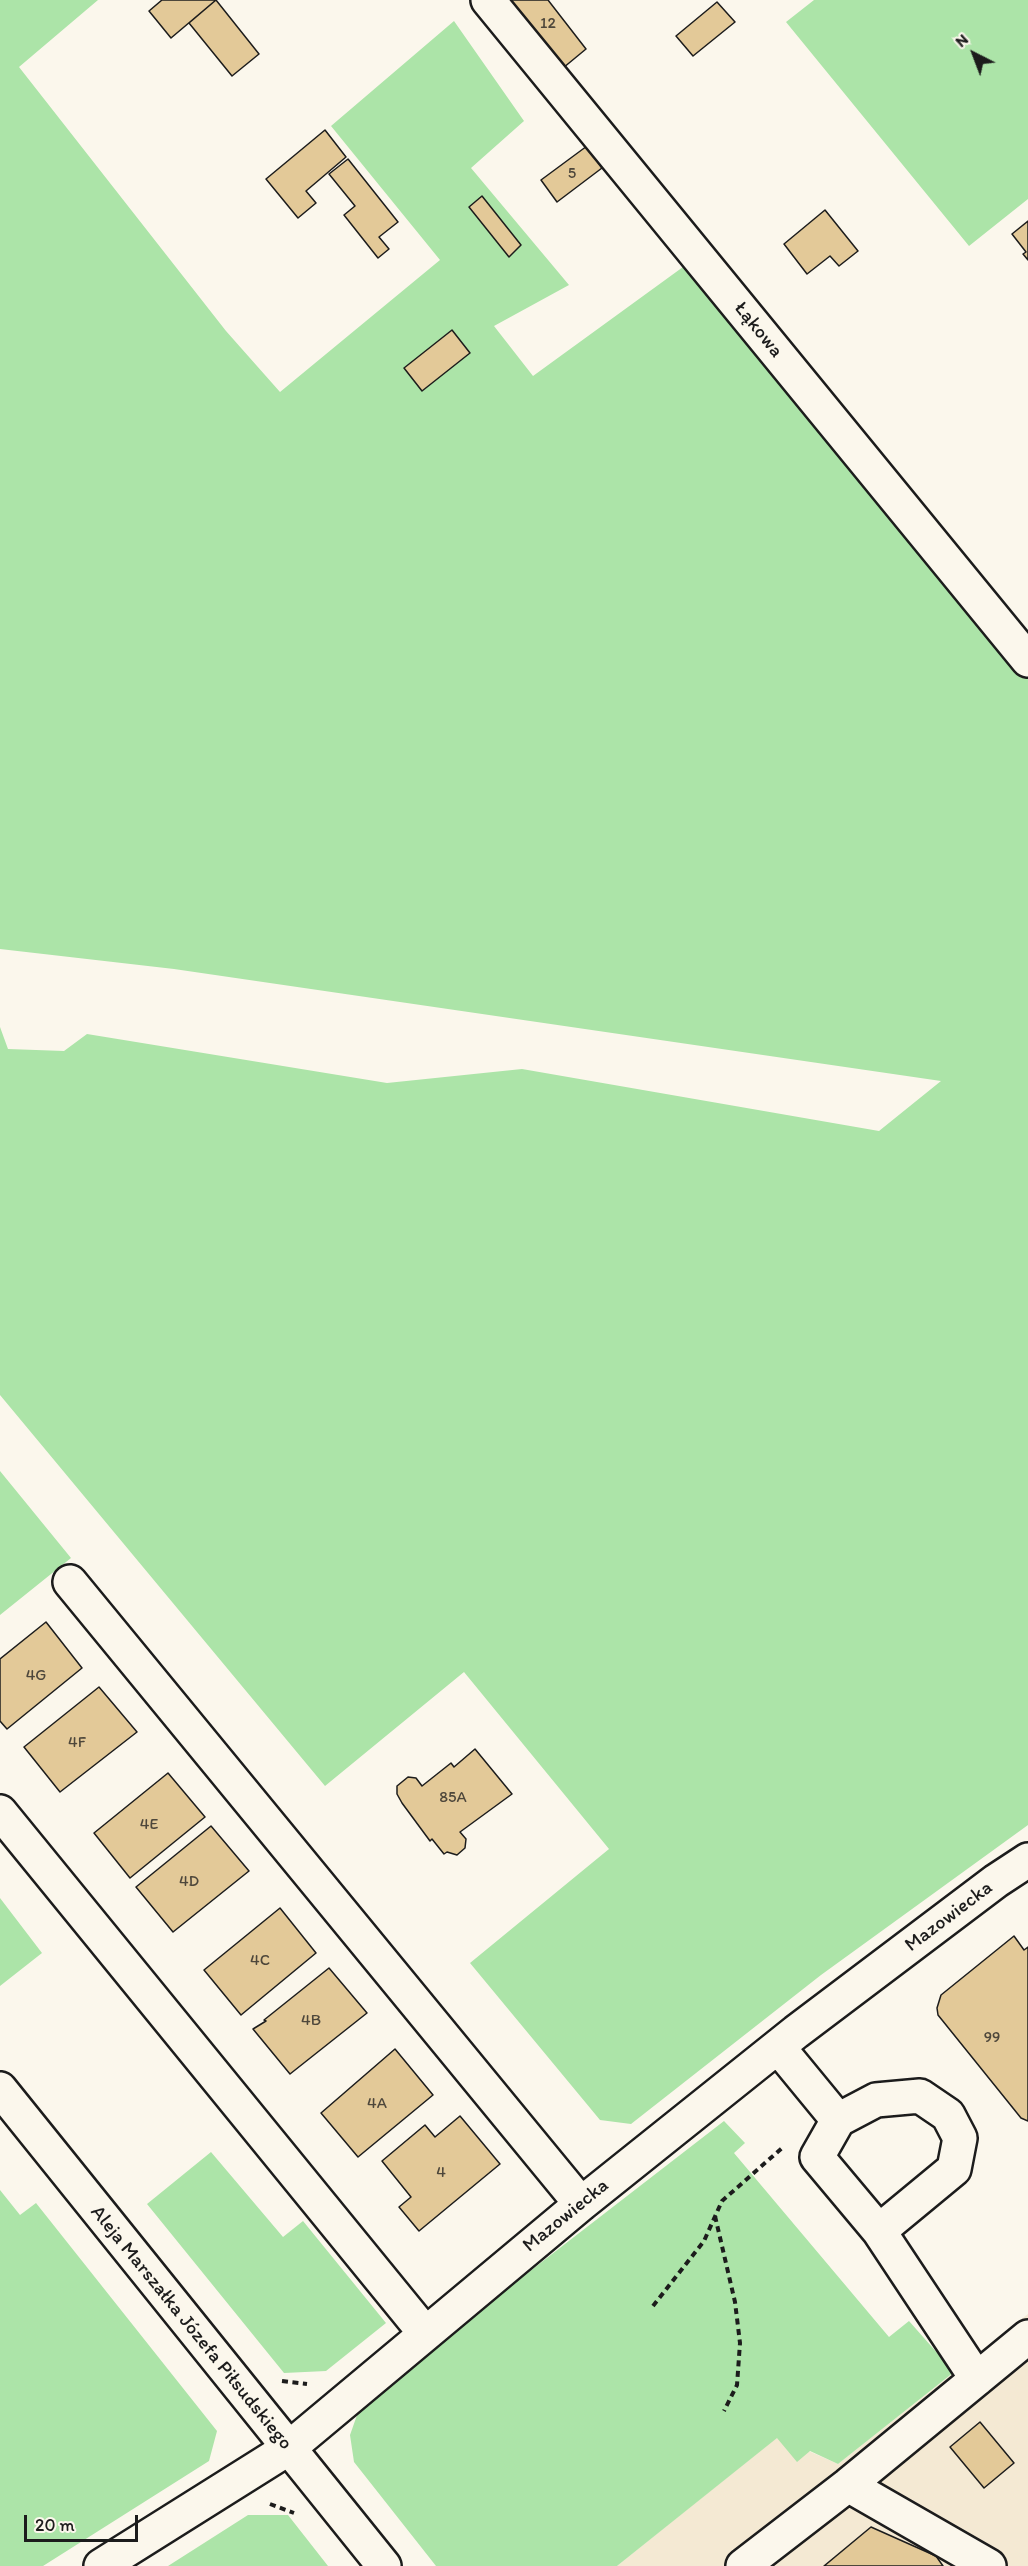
<!DOCTYPE html>
<html>
<head>
<meta charset="utf-8">
<style>
	body { margin:0 }
	#map { position:relative; width:1028px; height:2566px; overflow:hidden; background:#fbf7ec; font-family:Itim,sans-serif }
	canvas { display:block }
	.north { position:absolute; left:944px; top:24px; width:60px; height:60px; -webkit-text-stroke:4px #fbf7ec; paint-order:stroke; rotate:318deg; font-size:16px; font-weight:700; line-height:24px; text-align:center; color:#1c1c1c }
	.north::after { content:''; display:block; margin:auto; width:21px; height:27px; background:#1c1c1c; clip-path:polygon(50% 0,100% 100%,50% 72%,0 100%) }
	.scale { position:absolute; left:24px; top:2515px; width:114px; height:27px; box-sizing:border-box; border:3px solid #1c1c1c; border-top:0; padding-left:8px; font-size:18px; line-height:21px; white-space:nowrap; color:#1c1c1c; -webkit-text-stroke:4px #fbf7ec; paint-order:stroke }
</style>
</head>
<body>
<div id="map">
<canvas width="1028" height="2566"></canvas>
<div class="north">N</div>
<div class="scale">20 m</div>
</div>
<script>
const context = document.querySelector('canvas').getContext('2d');
context.lineJoin = 'round';
function paint(path, color) { context.fillStyle = color; context.fill(path, 'evenodd'); }
function trace(path, color, width, dash) { context.strokeStyle = color; context.lineWidth = width; context.lineCap = dash ? 'butt' : 'round'; context.setLineDash(dash || []); context.stroke(path); }
function drawText(font, color, halo, rows, align = 'center') {
  context.font = font + ' Itim,sans-serif'; context.lineWidth = 5; context.setLineDash([]); context.textBaseline = 'middle'; context.strokeStyle = halo; context.fillStyle = color; for (const [text, x, y, turn = 0] of rows) {
    context.save(); context.translate(x, y); context.rotate((+turn || 0) * Math.PI / 180); context.textAlign = isNaN(turn) ? turn : align; if (halo) context.strokeText(text, 0, 0); context.fillText(text, 0, 0); context.restore();
  }
}
const built = new Path2D(`
	M1028,2314V2566H617L777,2437L838,2464Z`);
const green = new Path2D(`
	M0,0H98L19,67L226,331L280,392L440,260L331,126L454,21L524,121L471,168L569,285L494,326L533,376L694,259L1028,673V1825L821,1975L631,2124L600,2120L470,1963L609,1849L464,1672L325,1786L0,1395V1027L8,1049L64,1051L87,1034L387,1083L522,1069L879,1131L941,1081L174,969L0,949Z
	M814,0H1028V199L969,246L786,22Z
	M0,1471L71,1558L0,1615Z
	M0,1898L42,1953L0,1986Z
	M724,2121L745,2143L734,2153L889,2337L909,2321L954,2372L838,2464L810,2451L797,2462L777,2438L617,2566H436L354,2462L350,2435L362,2401Z
	M211,2152L283,2237L303,2221L386,2323L326,2371L284,2373L147,2204Z
	M0,2190L20,2215L36,2203L217,2431L209,2461L43,2566H0Z
	M248,2515H288L328,2566H168Z`);
const building = new Path2D(`
	M162,0H216L171,38L149,11Z
	M216,0L259,54L232,76L189,23Z
	M510,0H548L586,49L563,68Z
	M717,2L735,22L693,56L676,36Z
	M325,130L346,157L306,191L316,203L298,218L266,179Z
	M587,146L602,168L557,202L541,180Z
	M348,159L398,222L379,237L389,249L378,258L344,215L355,206L329,174Z
	M482,196L521,245L509,257L469,207Z
	M825,210L858,251L839,266L830,256L807,274L784,244Z
	M1028,221V260L1023,254L1026,252L1012,234Z
	M452,330L470,353L422,391L404,368Z
	M46,1622L82,1668L7,1729L0,1721V1659Z
	M99,1687L137,1732L60,1792L24,1747Z
	M475,1749L512,1794L460,1832L466,1839L465,1848L457,1855L447,1852L444,1854L432,1839L430,1841L402,1803L397,1794V1786L408,1777L416,1778L422,1786L451,1763L454,1767Z
	M168,1773L205,1817L130,1878L94,1833Z
	M211,1826L249,1871L173,1932L136,1887Z
	M280,1908L316,1953L241,2015L204,1970Z
	M1014,1936L1024,1950L1028,1947V2121L1021,2118L938,2015L937,2008L941,1995Z
	M329,1968L367,2013L290,2074L253,2029L266,2021L264,2020Z
	M395,2049L433,2095L358,2157L321,2113Z
	M460,2116L500,2164L419,2231L399,2207L411,2197L382,2161L425,2125L435,2137Z
	M980,2422L1014,2463L984,2488L950,2447Z
	M871,2527L936,2556L943,2566H824Z`);
const path = new Path2D(`
	M715,2216L735,2302L740,2343L737,2385L724,2411
	M653,2306L704,2241L722,2201L782,2148
	M282,2381L307,2384
	M270,2504L294,2513`);
const minor = new Path2D(`
	M488,0L1028,660
	M70,1582L581,2204
	M0,1812L425,2333
	M778,2047L838,2120
	M879,2231L954,2169L960,2138L948,2115L920,2096L876,2100L838,2120L817,2157L879,2231L977,2379
	M848,2485L989,2566
	M101,2566L289,2448L581,2204L796,2032L996,1881L1028,1860
	M743,2566L848,2485L1028,2337`);
const major = new Path2D(`
	M0,2089L384,2566`);
const numberNames = [
	["12",548,24],
	["5",572,174],
	["4G",36,1676],
	["4F",77,1743],
	["85A",453,1798],
	["4E",149,1825],
	["4D",189,1882],
	["4C",260,1961],
	["4B",311,2021],
	["99",992,2038],
	["4A",377,2104],
	["4",441,2173]
];
const streetNames = [
	["Łąkowa",758,330,51],
	["Mazowiecka",949,1917,-37],
	["Mazowiecka",566,2216,-39],
	["Aleja Marszałka Józefa Piłsudskiego",191,2328,51]
];
paint(built, '#f4e9d3');
paint(green, '#ace4a8');
paint(building, '#e3c998');
trace(building, '#1c1c1c', 1.5);
trace(minor, '#1c1c1c', 38);
trace(major, '#1c1c1c', 38);
trace(path, '#1c1c1c', 4, [6, 4.5]);
trace(minor, '#fbf7ec', 33);
trace(major, '#fbf7ec', 33);
drawText('16px', '#4e473b', null, numberNames);
drawText('20px', '#1c1c1c', '#fbf7ec', streetNames);
</script>
</body>
</html>
